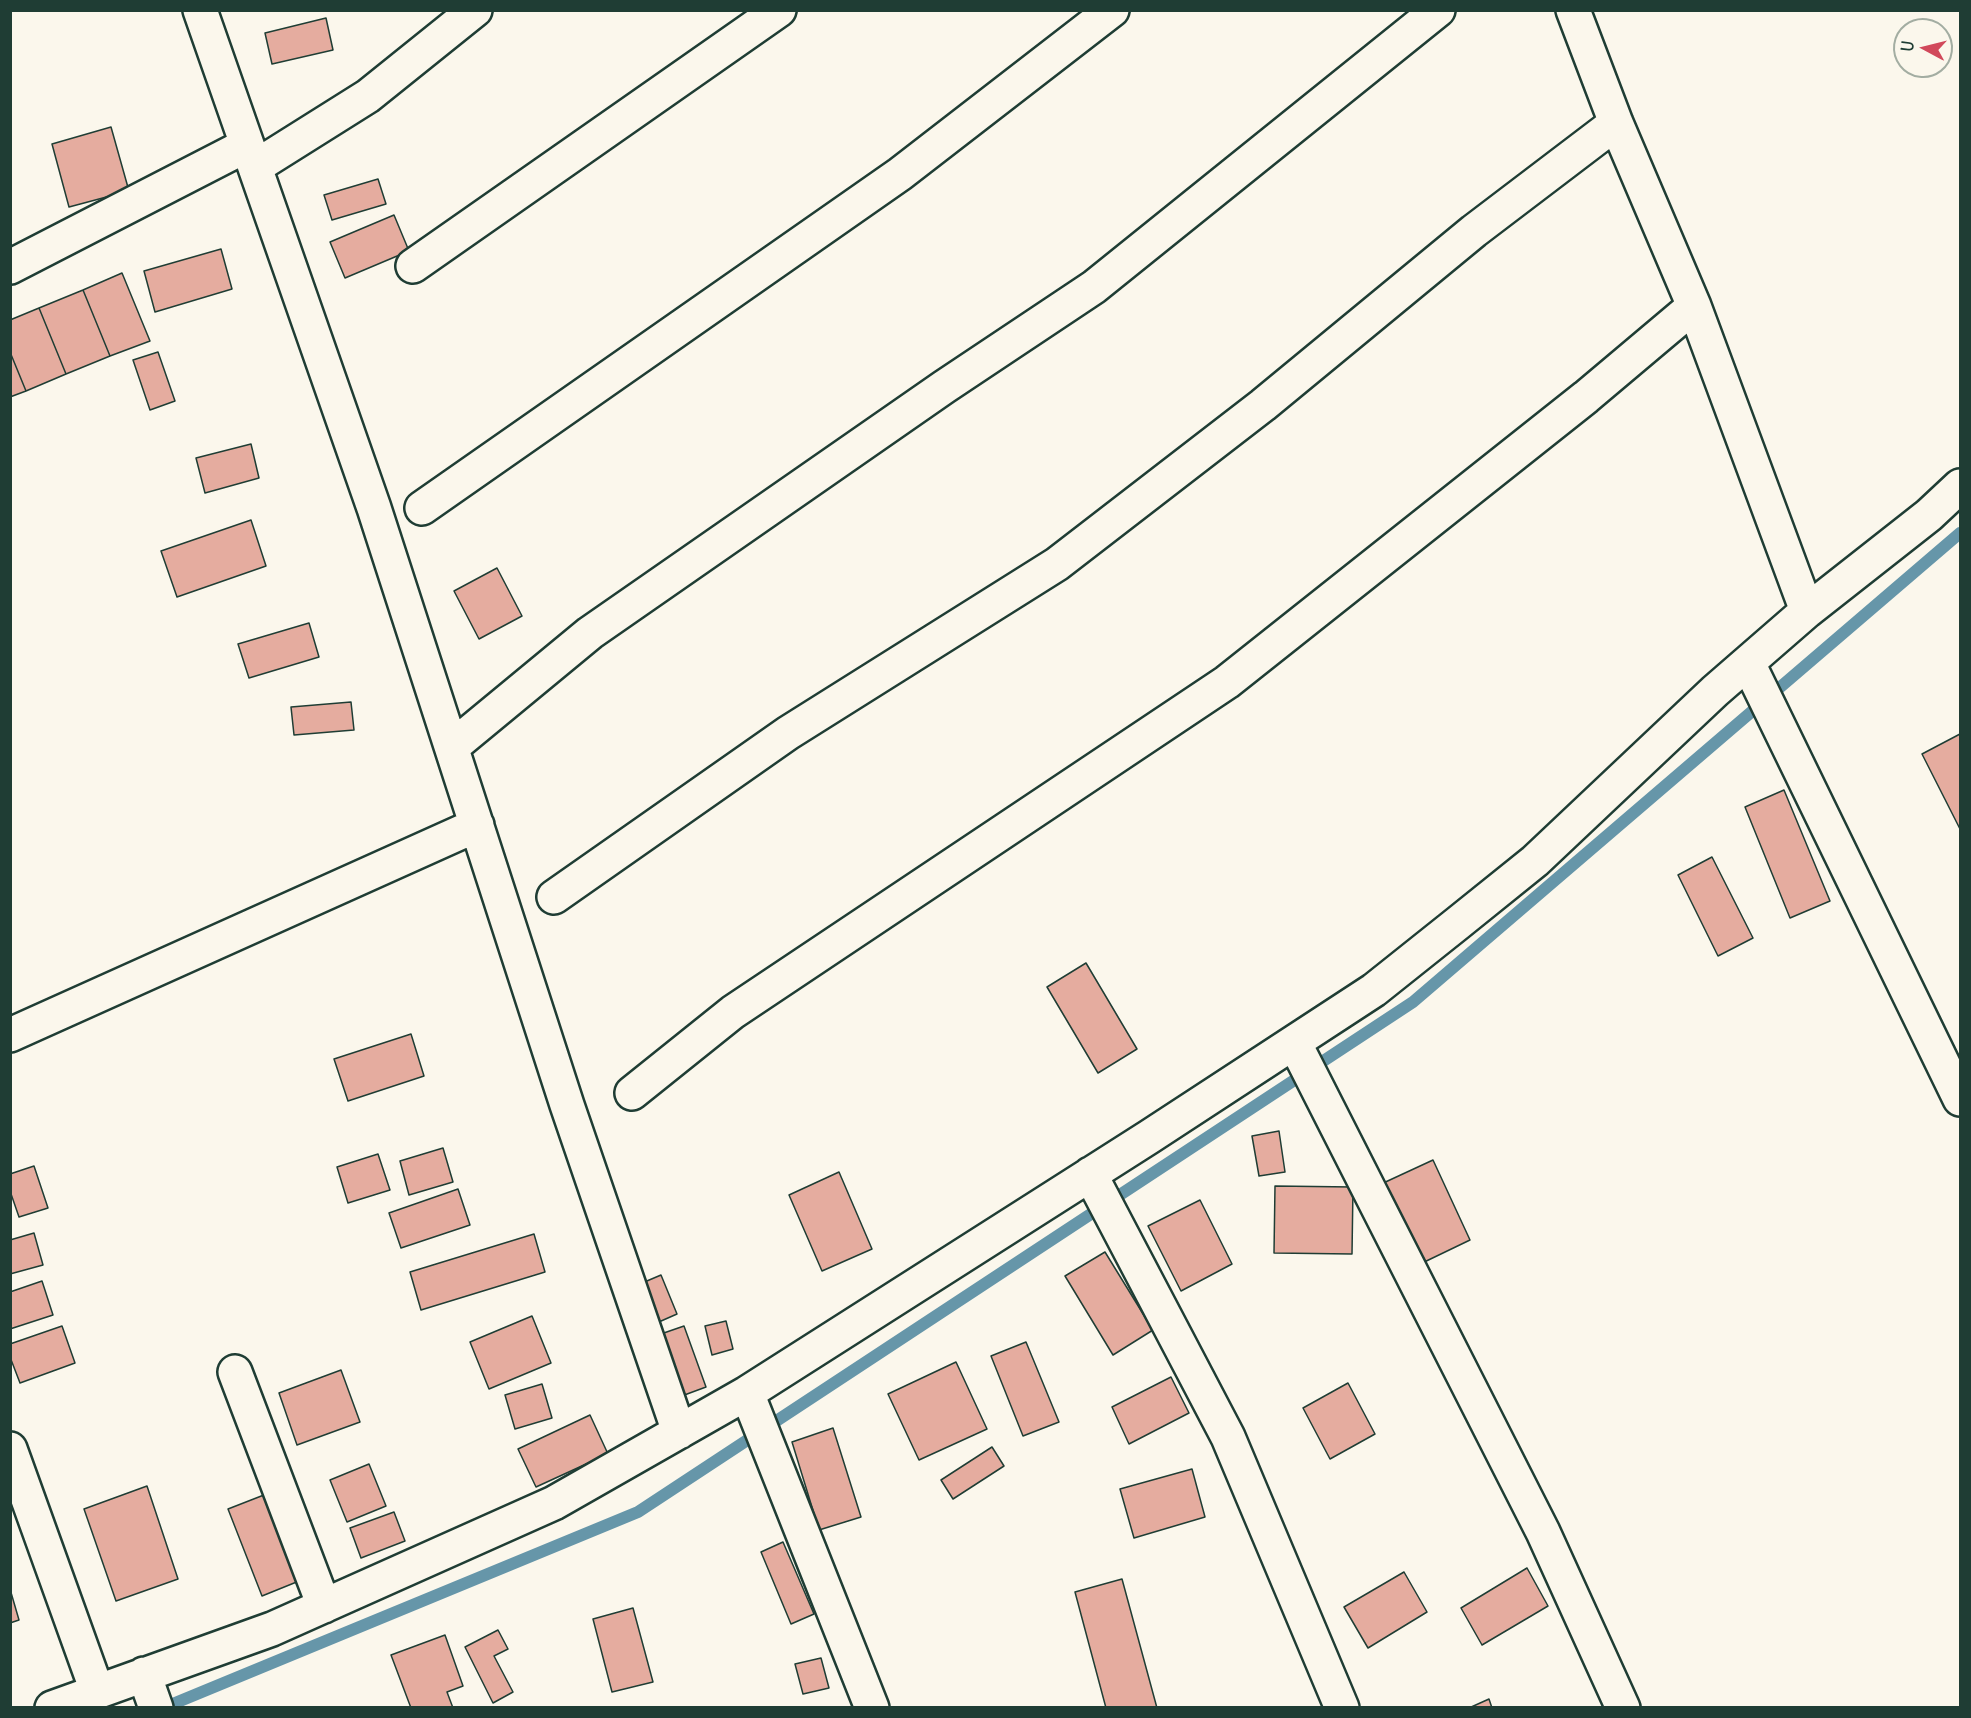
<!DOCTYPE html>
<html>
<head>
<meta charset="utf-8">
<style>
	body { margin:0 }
	#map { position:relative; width:1971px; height:1718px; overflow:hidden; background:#fbf7ec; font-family:Delius,sans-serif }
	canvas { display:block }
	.frame { position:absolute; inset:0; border:12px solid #1f3d34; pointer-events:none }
	.north { position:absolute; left:1893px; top:18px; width:60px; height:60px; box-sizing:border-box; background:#fbf7ec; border:2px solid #a3ada2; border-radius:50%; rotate:277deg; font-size:16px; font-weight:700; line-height:24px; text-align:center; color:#1f3d34 }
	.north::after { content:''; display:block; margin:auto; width:21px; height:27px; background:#d1495b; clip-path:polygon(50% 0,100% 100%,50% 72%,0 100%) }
</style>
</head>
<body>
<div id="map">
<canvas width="1971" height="1718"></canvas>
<div class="frame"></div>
<div class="north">U</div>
</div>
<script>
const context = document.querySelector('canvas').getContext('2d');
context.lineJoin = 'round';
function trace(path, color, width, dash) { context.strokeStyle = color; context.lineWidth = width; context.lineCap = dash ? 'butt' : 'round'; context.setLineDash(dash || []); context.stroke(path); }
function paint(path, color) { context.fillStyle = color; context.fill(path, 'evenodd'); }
const stream = new Path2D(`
	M163,1708L638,1512L1413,1002L1960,533`);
const building = new Path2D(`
	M326,18L333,50L272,64L265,33Z
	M111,127L129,191L69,207L52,144Z
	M378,179L386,204L332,220L324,195Z
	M394,215L409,251L345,278L330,242Z
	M221,249L232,289L155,312L144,271Z
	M122,273L150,341L110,356L83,290Z
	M83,290L110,356L66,374L39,308Z
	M39,308L66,374L26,391L10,352V320Z
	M10,352L26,391L10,397Z
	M158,352L175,401L150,410L133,360Z
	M251,444L259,478L205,493L196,458Z
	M251,520L266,566L177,597L161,551Z
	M497,568L522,616L479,639L454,591Z
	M309,623L319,657L249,678L238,644Z
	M351,702L354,730L294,735L291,707Z
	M1960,734V829L1922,754Z
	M1784,790L1830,901L1790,918L1745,807Z
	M1712,857L1753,938L1718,956L1678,875Z
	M1086,963L1137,1049L1098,1073L1047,987Z
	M411,1034L424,1076L348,1101L334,1059Z
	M1279,1131L1285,1172L1259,1176L1252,1136Z
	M443,1148L453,1182L409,1195L400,1161Z
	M378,1154L390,1190L348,1203L337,1167Z
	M1433,1160L1470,1240L1416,1266L1379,1185Z
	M34,1166L48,1208L19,1217L10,1191V1174Z
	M839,1172L872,1249L822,1271L789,1195Z
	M1275,1186L1353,1187L1352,1254L1274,1253Z
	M458,1189L470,1225L401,1248L389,1213Z
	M1200,1200L1232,1264L1181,1291L1148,1226Z
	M34,1233L43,1265L10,1274V1240Z
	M534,1234L545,1272L421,1310L410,1272Z
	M1105,1252L1153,1330L1113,1355L1065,1276Z
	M661,1275L677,1314L652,1325L635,1286Z
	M42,1281L53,1315L10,1329V1292Z
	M532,1316L551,1363L489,1389L470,1342Z
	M726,1321L733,1349L712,1355L705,1326Z
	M62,1326L75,1363L20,1383L10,1357V1344Z
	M684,1326L706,1387L679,1397L658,1335Z
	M1026,1342L1059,1422L1023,1436L991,1356Z
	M956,1362L987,1429L919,1460L888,1394Z
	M341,1370L360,1422L297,1445L279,1393Z
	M1171,1377L1189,1413L1129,1444L1112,1407Z
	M1348,1383L1375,1434L1330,1459L1303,1408Z
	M542,1384L552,1418L515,1429L505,1395Z
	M590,1415L608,1454L536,1487L518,1449Z
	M833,1428L861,1517L819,1530L792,1442Z
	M992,1447L1004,1466L953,1499L941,1480Z
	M369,1464L386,1506L347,1522L330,1480Z
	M1192,1469L1205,1517L1134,1538L1120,1489Z
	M147,1486L178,1579L116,1601L84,1509Z
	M269,1493L304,1579L262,1596L228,1509Z
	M394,1512L405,1541L361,1558L350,1528Z
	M783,1542L814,1614L791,1624L761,1552Z
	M1527,1568L1548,1606L1482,1645L1461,1608Z
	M1404,1572L1427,1612L1368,1648L1344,1607Z
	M1122,1579L1157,1708H1106L1075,1592Z
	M10,1589L19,1620L10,1623Z
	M633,1608L653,1682L612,1692L593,1619Z
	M498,1630L508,1649L494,1656L513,1692L493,1703L465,1647Z
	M445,1635L463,1686L447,1692L453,1708H411L391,1655Z
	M821,1658L829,1688L803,1694L795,1664Z
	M1489,1699L1492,1708H1469Z`);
const minor = new Path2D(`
	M200,10L374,508L567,1105L679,1432
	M1573,10L1616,123L1694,306L1807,611
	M255,167L368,96L475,10
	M413,266L779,10
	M10,267L247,145
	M422,508L900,174L1112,10
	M1748,663L1960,1099
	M452,747L590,633L944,387L1094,287L1438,10
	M554,897L788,733L1057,564L1263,405L1474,231L1616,123
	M10,1035L477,825
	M1295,1044L1543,1532L1623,1708
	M632,1093L733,1012L1227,682L1586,397L1694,306
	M1090,1174L1228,1437L1342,1708
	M235,1372L324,1606
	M747,1393L872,1708
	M10,1449L97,1691
	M144,1674L156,1708
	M52,1708L272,1629L554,1503L747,1393L1149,1137L1374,990L1458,923L1535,861L1715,691L1807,611L1929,515L1960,486`);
trace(stream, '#6696a9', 12);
paint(building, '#e5ac9f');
trace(building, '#1f3d34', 1.5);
trace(minor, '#1f3d34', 38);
trace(minor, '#fbf7ec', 33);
</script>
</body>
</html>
